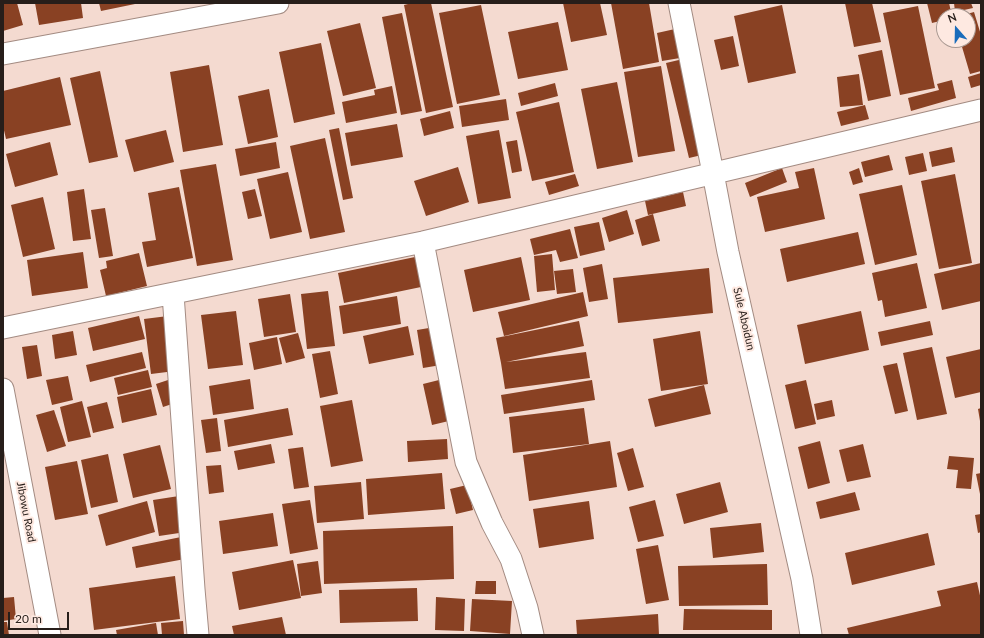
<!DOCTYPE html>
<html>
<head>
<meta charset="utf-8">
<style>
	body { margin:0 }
	#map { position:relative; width:984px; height:638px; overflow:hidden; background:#f4dad0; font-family:Lato,sans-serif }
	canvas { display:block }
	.frame { position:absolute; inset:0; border:4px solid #271e1a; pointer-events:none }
	.north { position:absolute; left:936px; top:8px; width:40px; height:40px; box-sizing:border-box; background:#fee9e1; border:1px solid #a89891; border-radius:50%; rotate:340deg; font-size:11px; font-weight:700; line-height:16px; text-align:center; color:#271e1a }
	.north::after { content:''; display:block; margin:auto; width:14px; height:18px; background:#1a6cbb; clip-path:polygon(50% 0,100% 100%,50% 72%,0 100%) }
	.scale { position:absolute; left:8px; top:612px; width:61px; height:18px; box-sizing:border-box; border:2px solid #271e1a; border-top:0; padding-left:5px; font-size:12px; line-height:14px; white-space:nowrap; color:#271e1a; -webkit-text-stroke:3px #fee9e1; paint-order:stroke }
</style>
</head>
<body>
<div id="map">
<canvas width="984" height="638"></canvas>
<div class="frame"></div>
<div class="north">N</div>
<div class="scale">20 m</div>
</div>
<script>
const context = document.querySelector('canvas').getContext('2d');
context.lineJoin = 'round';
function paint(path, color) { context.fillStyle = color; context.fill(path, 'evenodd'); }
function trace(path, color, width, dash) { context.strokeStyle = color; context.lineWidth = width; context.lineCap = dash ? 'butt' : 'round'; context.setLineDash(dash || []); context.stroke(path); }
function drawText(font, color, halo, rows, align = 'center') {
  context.font = font + ' Lato,sans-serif'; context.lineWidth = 4; context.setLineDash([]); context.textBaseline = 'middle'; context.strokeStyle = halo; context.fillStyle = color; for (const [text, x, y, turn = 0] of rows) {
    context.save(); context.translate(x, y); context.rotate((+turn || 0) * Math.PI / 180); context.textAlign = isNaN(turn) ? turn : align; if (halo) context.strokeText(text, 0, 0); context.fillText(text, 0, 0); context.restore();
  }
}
const building = new Path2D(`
	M3,3H17L23,25L3,31Z
	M35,3H81L83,18L39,25Z
	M99,3H135V4L101,11Z
	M412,3H431L453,107L426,113L404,5Z
	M563,3H600L607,35L571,42Z
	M611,3H649L659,62L623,69Z
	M845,3H872L881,42L854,47Z
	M927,3H949L952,16H944V20L932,23Z
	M954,3H971L973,8L955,12Z
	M481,5L500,95L457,104L439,13Z
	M782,5L796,73L748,83L734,16Z
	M918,6L935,88L900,95L883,13Z
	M974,12L981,35V71L970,74L960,40H968V16H960Z
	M402,13L422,111L401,115L382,17Z
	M558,22L568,70L518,79L508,32Z
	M360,23L376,88L343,96L327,31Z
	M675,29L680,58L662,61L657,33Z
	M733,36L739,66L721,70L714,40Z
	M321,43L335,114L294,123L279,52Z
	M882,50L891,96L868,101L858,55Z
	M683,59L706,154L689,158L666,63Z
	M209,65L223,145L183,152L170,72Z
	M661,66L675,151L638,157L624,72Z
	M100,71L118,157L89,163L70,78Z
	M981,73V85L971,88L968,77Z
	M859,74L863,105L840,107L837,77Z
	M60,77L71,125L6,139L3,126V91Z
	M952,80L956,98L911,111L908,98L939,90L937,84Z
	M617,82L633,162L597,169L581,89Z
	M555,83L558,96L521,106L518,93Z
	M392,86L397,113L346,123L342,102L375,95L374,90Z
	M269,89L278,137L248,144L238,96Z
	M506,99L509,120L462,127L459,106Z
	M559,102L574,172L532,181L516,112Z
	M865,105L869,119L841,126L837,112Z
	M450,111L454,128L424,136L420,119Z
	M397,124L403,157L351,166L345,133Z
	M339,128L353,198L343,200L329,130Z
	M166,130L174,162L134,172L125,140Z
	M499,130L511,198L478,204L466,136Z
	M325,138L345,232L310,239L290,146Z
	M517,140L522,171L512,173L506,142Z
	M50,142L58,175L15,187L6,154Z
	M276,142L280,168L240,176L235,149Z
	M952,147L955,162L932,167L929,152Z
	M923,153L927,171L909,175L905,157Z
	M889,155L893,170L865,177L861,162Z
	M216,164L233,260L197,266L180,170Z
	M458,167L469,202L426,216L414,181Z
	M782,168L787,182L750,197L745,183Z
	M814,168L825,219L765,232L757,197L799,188L795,172Z
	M859,168L863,182L853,185L849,172Z
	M288,172L302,232L270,239L257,179Z
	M575,174L579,186L549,195L545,182Z
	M955,174L972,263L939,269L921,181Z
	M902,185L917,255L875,265L859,194Z
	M179,187L193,258L147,267L142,242L156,240L148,193Z
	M84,189L91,239L73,241L67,192Z
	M255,189L262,216L248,219L242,192Z
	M683,192L686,206L648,215L645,201Z
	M43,197L55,249L23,257L11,205Z
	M105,208L113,256L99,258L91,210Z
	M627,210L634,234L609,242L602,218Z
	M653,214L660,241L642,246L635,220Z
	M599,222L605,250L580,256L574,227Z
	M570,229L578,258L560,262L556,250L534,255L530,239Z
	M858,232L865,264L787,282L780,249Z
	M83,252L88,288L32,296L27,260Z
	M139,253L147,286L106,296L100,270L107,268L106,261Z
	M552,254L555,290L537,292L534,256Z
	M415,257L421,287L344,303L338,273Z
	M521,257L530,300L473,312L464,270Z
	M917,263L927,308L885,317L882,300L878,301L872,273Z
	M981,263V301L942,310L934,274Z
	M602,264L608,299L589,302L583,268Z
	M709,268L713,313L618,323L613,278Z
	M573,269L576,292L557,294L554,271Z
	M328,291L335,346L307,349L301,294Z
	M583,292L588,316L504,336L498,312Z
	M290,294L296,332L264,337L258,299Z
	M397,296L401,324L343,334L339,306Z
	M236,311L243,365L208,369L201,315Z
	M861,311L869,350L805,364L797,325Z
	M139,316L145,339L93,351L88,328Z
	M168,316L175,371L151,374L144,319Z
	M579,321L584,346L506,362L586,352L590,378L505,389L501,363L496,338Z
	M930,321L933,335L881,346L878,332Z
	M408,326L414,355L369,364L363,336Z
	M435,327L441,365L423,368L417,330Z
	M73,331L77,355L55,359L52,335Z
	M700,331L708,384L661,391L653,339Z
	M298,333L305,358L286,363L279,338Z
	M277,337L282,364L254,370L249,343Z
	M37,345L42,376L27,379L22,347Z
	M932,347L947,414L917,420L903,353Z
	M981,349V392L955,398L946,357Z
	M330,351L338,394L320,398L312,354Z
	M142,352L146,368L90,382L86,365Z
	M897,363L908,411L895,414L883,366Z
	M148,370L152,387L118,395L114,378Z
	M68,376L73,400L52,405L46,380Z
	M171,379L178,402L163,407L156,384Z
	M250,379L254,409L213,415L209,386Z
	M443,379L453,420L432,425L423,384Z
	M592,380L595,400L504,414L501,395Z
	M806,380L816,424L795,429L785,385Z
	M704,385L711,414L655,427L648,399Z
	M151,389L157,415L122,423L117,397Z
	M352,400L363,461L331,467L320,406Z
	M832,400L835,416L817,420L814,404Z
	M82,401L91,437L68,442L60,407Z
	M107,402L114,428L93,433L87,407Z
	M288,408L293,435L228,447L224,420Z
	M584,408L589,444L513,453L509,417Z
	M981,408V421H980L978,409Z
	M54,410L66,446L47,452L36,415Z
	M217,418L221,451L206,453L201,420Z
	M447,439L448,459L408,462L407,441Z
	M610,441L617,487L529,501L523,455Z
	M820,441L830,483L808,489L798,447Z
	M271,444L275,463L238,470L234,451Z
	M863,444L871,477L847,482L839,450Z
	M160,445L171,489L133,498L123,454Z
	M303,447L309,487L294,489L288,449Z
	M633,448L644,487L628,491L617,453Z
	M108,454L118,502L91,508L81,460Z
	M949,456L974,458L971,489L956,488L958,470L947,469Z
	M77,461L88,514L55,520L45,467Z
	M221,465L224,492L209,494L206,466Z
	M442,473L445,509L368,515L366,479Z
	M981,473V494H980L976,474Z
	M361,482L364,519L317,523L314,486Z
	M720,482L728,512L684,524L676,494Z
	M467,485L473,510L456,514L450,489Z
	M855,492L860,510L820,519L816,502Z
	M179,496L186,532L159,536L153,500Z
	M310,500L318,549L290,554L282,504Z
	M655,500L664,536L638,542L629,507Z
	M147,501L155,532L106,546L98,515Z
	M589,501L594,539L539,548L533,509Z
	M273,513L278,546L223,554L219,521Z
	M981,514V532L978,533L975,515Z
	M761,523L764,552L713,558L710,528Z
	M453,526L454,579L324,584L323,531Z
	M928,533L935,565L852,585L845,553Z
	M181,537L185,559L136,568L132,547Z
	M658,545L669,600L646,604L636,549Z
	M293,560L301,598L239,610L232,572Z
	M318,561L322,593L301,596L297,564Z
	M767,564L768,605L679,606L678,566Z
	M175,576L180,619L94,630L89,588Z
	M476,581H496V594H475Z
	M977,582L981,600V635H849L847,628L941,606L937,591Z
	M417,588L418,621L340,623L339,590Z
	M14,597L16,619L3,621V598Z
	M436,597L465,599L464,631L435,630Z
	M472,599L512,601L510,634L470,631Z
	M684,609L772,610V630H683Z
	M658,614L659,635H577L576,620Z
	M282,617L286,635H234L232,626Z
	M183,621L184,635H162L161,623Z
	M3,622H7L9,635H3Z
	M156,623L158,635H117L116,630Z`);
const minor = new Path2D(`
	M679,3L713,173L728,252L802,579L811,635
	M3,54L278,3
	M423,242L466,462L492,523L511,559L527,608L533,635
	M173,294L194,589L198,635
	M3,328L423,242L981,110
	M3,389L50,635`);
const streetNames = [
	["Sule Aboidun",744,319,77],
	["Jibowu Road",26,512,79]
];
paint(building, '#894123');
trace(minor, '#a38b82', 23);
trace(minor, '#fff', 21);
drawText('11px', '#271e1a', '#fee9e1', streetNames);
</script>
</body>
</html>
